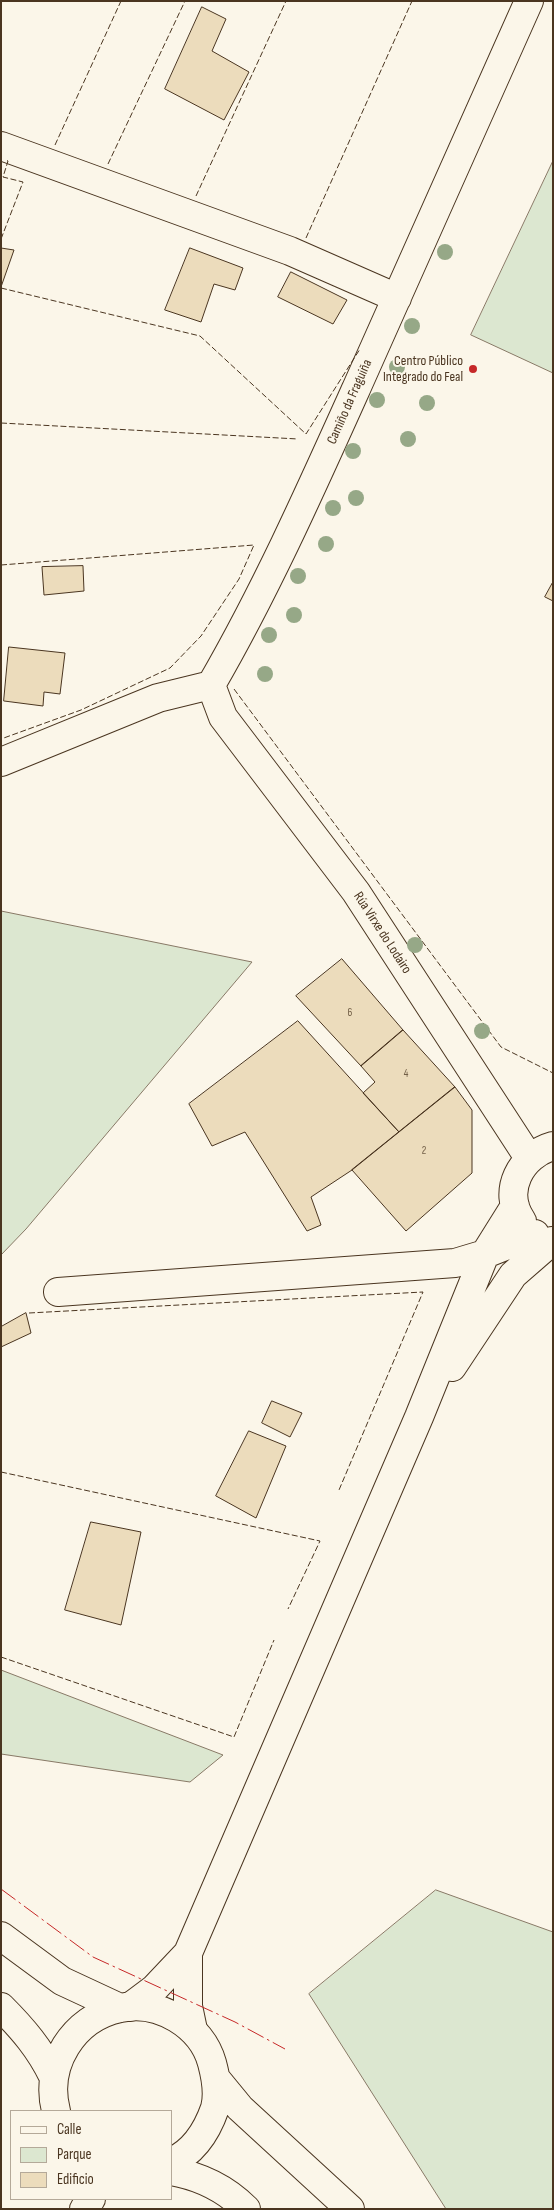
<!DOCTYPE html>
<html>
<head>
<meta charset="utf-8">
<style>
	body { margin:0 }
	#map { position:relative; width:554px; height:2210px; overflow:hidden; background:#fbf6e9; font-family:"Sofia Sans Condensed",sans-serif }
	canvas { display:block }
	.frame { position:absolute; inset:0; border:2px solid #4a3520; pointer-events:none }
	.legend { position:absolute; left:10px; top:2110px; width:162px; height:90px; box-sizing:border-box; background:#fbf6e9; border:1px solid #b4a999; margin:0; padding:6px 9px; list-style:none; font-size:15px; color:#4a3520 }
	.legend li { display:flex; align-items:center; gap:10px; height:25px }
	.legend b { width:25px; border:1px solid #b4a999 }
</style>
</head>
<body>
<div id="map">
<canvas width="554" height="2210"></canvas>
<div class="frame"></div>
<ul class="legend">
<li><b style="height:6px;background:#fbf6e9"></b>Calle</li>
<li><b style="height:14px;background:#dce7d0"></b>Parque</li>
<li><b style="height:14px;background:#ecdcbc"></b>Edificio</li>
</ul>
</div>
<script>
const context = document.querySelector('canvas').getContext('2d');
context.lineJoin = 'round';
function paint(path, color) { context.fillStyle = color; context.fill(path, 'evenodd'); }
function trace(path, color, width, dash) { context.strokeStyle = color; context.lineWidth = width; context.lineCap = dash ? 'butt' : 'round'; context.setLineDash(dash || []); context.stroke(path); }
function drawText(font, color, halo, rows, align = 'center') {
  context.font = font + ' "Sofia Sans Condensed",sans-serif'; context.lineWidth = 4; context.setLineDash([]); context.textBaseline = 'middle'; context.strokeStyle = halo; context.fillStyle = color; for (const [text, x, y, turn = 0] of rows) {
    context.save(); context.translate(x, y); context.rotate((+turn || 0) * Math.PI / 180); context.textAlign = isNaN(turn) ? turn : align; if (halo) context.strokeText(text, 0, 0); context.fillText(text, 0, 0); context.restore();
  }
}
const green = new Path2D(`
	M553,161V373L471,335Z
	M1,911L252,962L26,1229L1,1255Z
	M1,1670L223,1755L190,1782L1,1754Z
	M436,1890L553,1932V2209H446L309,1994Z`);
const building = new Path2D(`
	M202,7L226,19L212,51L249,72L224,120L165,89Z
	M1,248L14,250L1,287Z
	M190,248L243,268L235,290L214,284L201,322L165,310Z
	M291,272L347,300L333,324L278,297Z
	M83,566L84,591L44,595L42,567Z
	M553,582V601L545,597Z
	M9,647L65,653L60,694L44,692L43,706L4,701Z
	M342,959L403,1030L361,1066L296,996Z
	M298,1021L399,1132L352,1170L311,1197L321,1225L307,1231L245,1132L212,1146L189,1104Z
	M403,1030L455,1087L399,1132L363,1093L375,1082L361,1066Z
	M455,1087L472,1110V1173L406,1231L352,1170Z
	M26,1313L31,1333L1,1347V1327Z
	M272,1401L302,1413L290,1437L262,1423Z
	M249,1431L286,1446L256,1518L216,1496Z
	M91,1522L141,1532L121,1625L65,1610Z`);
const minor = new Path2D(`
	M529,1C472,131 414,260 356,389C311,489 266,590 211,685L223,717L356,892L529,1158
	M1,146L290,251L397,298
	M1,762L158,698L211,685
	M522,1221C501,1191 521,1155 553,1146
	M58,1292L455,1263L485,1254L535,1234
	M452,1367L513,1275L552,1241
	M188,1953V2006L193,2030
	M130,2007L154,1989L188,1953L419,1417L485,1254L515,1206
	M84,2209L91,2199`);
const highway = new Path2D(`
	M1,1936L62,1981L120,2008
	M1,2007C23,2029 40,2049 53,2076
	M217,2080L240,2108L350,2209
	M56,2111C44,2065 73,2018 120,2008C159,1999 202,2026 212,2063C216,2078 219,2093 215,2108C207,2131 194,2152 171,2162
	M171,2171C199,2176 226,2189 246,2209`);
const fence = new Path2D(`
	M55,145L121,1
	M108,164L185,1
	M196,196L286,1
	M306,238L412,1
	M1,239L23,182L3,177L8,161L6,160
	M1,288L200,336L306,434L360,349
	M1,423L298,439
	M1,565L254,545L239,579L201,636L170,668L81,710L1,739
	M234,689L501,1047L553,1073
	M29,1313L423,1292L339,1490
	M1,1472L320,1541L288,1609
	M1,1657L234,1737L274,1640`);
const power = new Path2D(`
	M1,1889L93,1957L235,2022L285,2049`);
const trees = [
	[445,252],
	[412,326],
	[397,367],
	[377,400],
	[427,403],
	[408,439],
	[353,451],
	[356,498],
	[333,508],
	[326,544],
	[298,576],
	[294,615],
	[269,635],
	[265,674],
	[415,945],
	[482,1031]
];
const markers = [
	[473,369,5,"#c62828"]
];
const numberNames = [
	["6",350,1013],
	["4",406,1074],
	["2",424,1151]
];
const poiNames = [
	["Centro Público",463,361],
	["Integrado do Feal",463,377]
];
const streetNames = [
	["Camiño da Fraguiña",350,402,-66],
	["Rúa Virxe do Lodairo",382,933,57]
];
paint(green, '#dce7d0');
trace(green, '#887966', 1);
paint(building, '#ecdcbc');
trace(building, '#4a3520', 1);
trace(minor, '#4a3520', 30);
trace(highway, '#4a3520', 30);
trace(minor, '#fbf6e9', 28);
trace(highway, '#fbf6e9', 28);
trace(fence, '#4a3520', 1, [6, 2.5]);
trace(power, '#c62828', 1, [18, 4, 2.5, 4]);
context.fillStyle = '#96a887';
for (const [x, y] of trees) { context.beginPath(); context.arc(x, y, 8, 0, 2 * Math.PI); context.fill(); }
for (const [x, y, r, color] of markers) { const dot = new Path2D(); dot.arc(x, y, r, 0, 2 * Math.PI); context.fillStyle = color; context.fill(dot); trace(dot, '#fbf6e9', 2); }
drawText('11px', '#725f47', null, numberNames);
drawText('14px', '#4a3520', '#fbf6e9', poiNames, 'right');
drawText('14px', '#4a3520', '#fbf6e9', streetNames);
</script>
</body>
</html>
